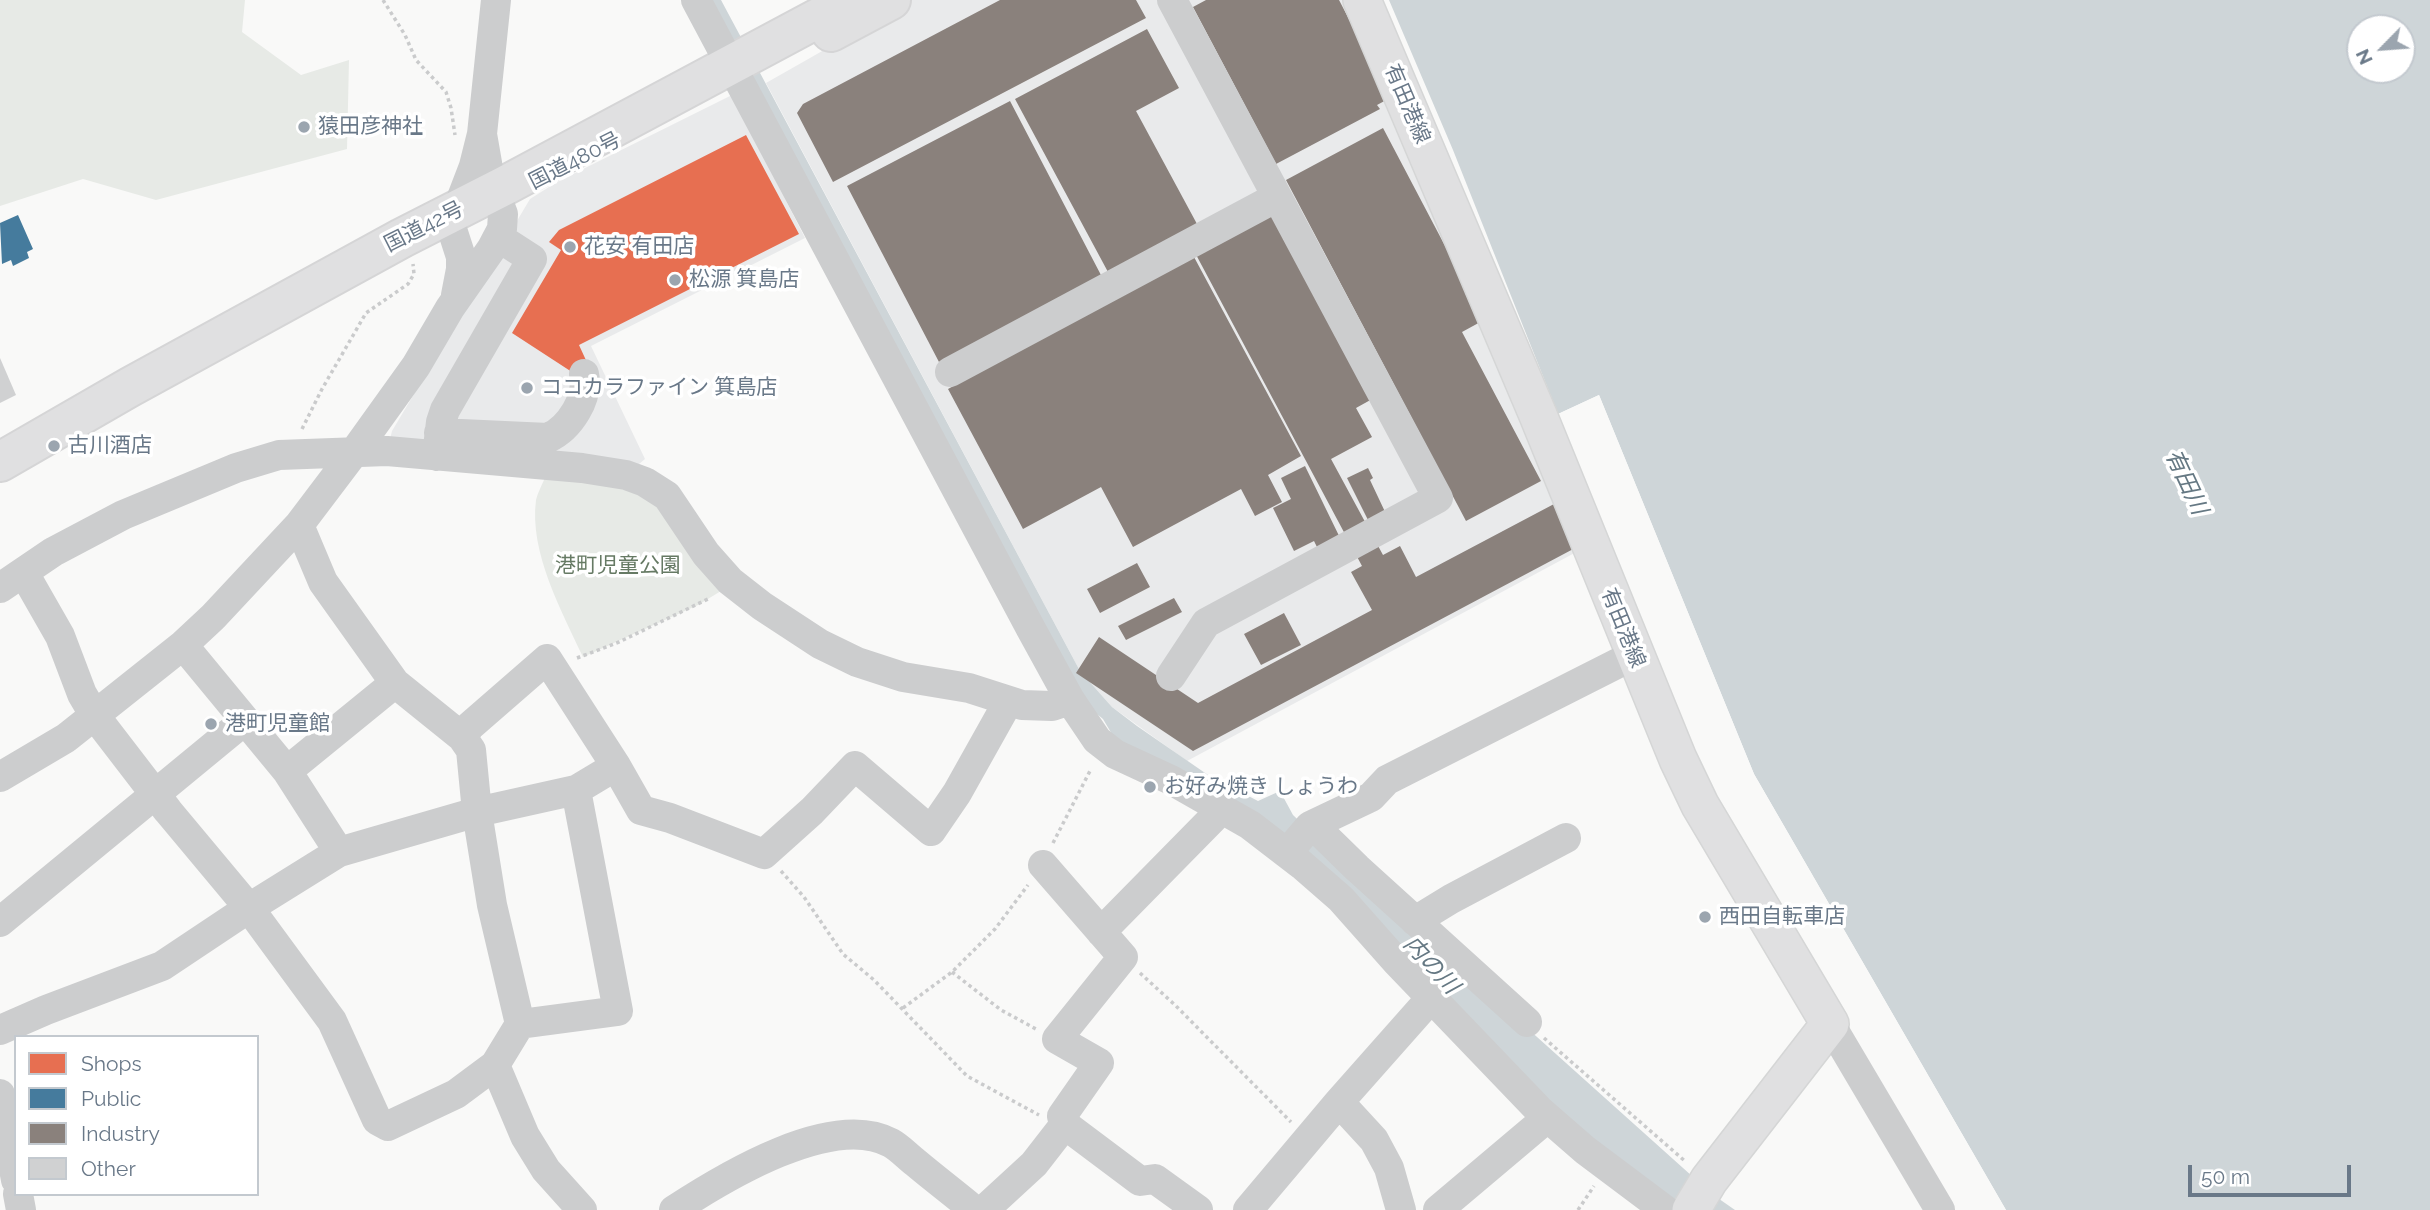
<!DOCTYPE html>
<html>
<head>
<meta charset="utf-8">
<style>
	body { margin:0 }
	#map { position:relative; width:2430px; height:1210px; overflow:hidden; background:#f9f9f8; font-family:Raleway,sans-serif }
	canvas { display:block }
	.legend { position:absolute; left:14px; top:1035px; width:245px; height:161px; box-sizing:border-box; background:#fff; border:2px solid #c3c9cf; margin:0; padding:9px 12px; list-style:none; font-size:21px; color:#697888 }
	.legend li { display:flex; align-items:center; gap:14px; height:35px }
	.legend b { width:35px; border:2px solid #c3c9cf }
	.north { position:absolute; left:2346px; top:14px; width:70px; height:70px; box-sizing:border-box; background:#fff; border:2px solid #c3c9cf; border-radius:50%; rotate:245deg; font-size:19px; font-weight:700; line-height:28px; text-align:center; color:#697888 }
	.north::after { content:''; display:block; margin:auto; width:24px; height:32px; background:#9ba5af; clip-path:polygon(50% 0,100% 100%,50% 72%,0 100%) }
	.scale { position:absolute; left:2188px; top:1165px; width:163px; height:32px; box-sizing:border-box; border:4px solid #697888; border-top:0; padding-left:9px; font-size:21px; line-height:24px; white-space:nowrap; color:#697888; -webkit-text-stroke:5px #fff; paint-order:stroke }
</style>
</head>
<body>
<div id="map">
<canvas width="2430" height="1210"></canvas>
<ul class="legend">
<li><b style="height:19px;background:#e76f51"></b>Shops</li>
<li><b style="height:19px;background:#457b9d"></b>Public</li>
<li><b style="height:19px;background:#8a817c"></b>Industry</li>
<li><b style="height:19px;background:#d0d1d2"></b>Other</li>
</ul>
<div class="north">N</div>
<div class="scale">50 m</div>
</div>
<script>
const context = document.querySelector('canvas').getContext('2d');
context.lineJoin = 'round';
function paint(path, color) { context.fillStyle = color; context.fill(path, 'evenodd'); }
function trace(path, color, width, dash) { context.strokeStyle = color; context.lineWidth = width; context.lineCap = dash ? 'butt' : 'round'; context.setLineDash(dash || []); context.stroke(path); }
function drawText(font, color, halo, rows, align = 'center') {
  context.font = font + ' Raleway,"Noto Sans JP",sans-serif'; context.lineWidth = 7; context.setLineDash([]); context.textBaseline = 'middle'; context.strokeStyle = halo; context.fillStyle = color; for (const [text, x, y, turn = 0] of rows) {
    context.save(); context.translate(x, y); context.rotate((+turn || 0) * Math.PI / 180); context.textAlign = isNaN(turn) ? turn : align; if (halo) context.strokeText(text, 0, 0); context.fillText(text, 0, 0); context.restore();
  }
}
const built = new Path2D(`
	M912,0H1349L1582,549L1187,761L1112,707L1080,671L766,83Z
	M732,95L805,238L591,346L645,459L626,475L387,451L392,431L530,199L557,182Z`);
const green = new Path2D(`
	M0,0H245L242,32L301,75L349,60L347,149L156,200L83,179L0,206Z
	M546,475L627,488L657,505L721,591L698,605L583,657C562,612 529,552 536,500C538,492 543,483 546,475Z`);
const water = new Path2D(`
	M702,0H721L1080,671L1112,707L1137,726L1208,775L1258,801L1280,791L1293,815L1342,862L1712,1194L1735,1210H1685L1547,1106L1350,894L1119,746L1103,719L1085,704Z
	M1389,0H2430V1210H2006L1754,774L1599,395L1558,414L1453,150ZM2360,28H2402V70H2360Z`);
const pier = new Path2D(`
	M1599,395L1754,774L2006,1210H2002L1751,776L1597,400L1560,417L1558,414Z`);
const shops = new Path2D(`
	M746,135L799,234L579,345L590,369L575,374L512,333L561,250L549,242L559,230Z`);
const public = new Path2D(`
	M18,215L33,249L27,252L29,258L13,266L11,260L2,264L0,223Z`);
const industry = new Path2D(`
	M1000,0H1136L1146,18L833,182L797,113L803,104Z
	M1206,0H1339L1390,98L1377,105L1380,109L1276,164L1193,7Z
	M1147,29L1179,88L1136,111L1197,224L1108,272L1015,99Z
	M1010,101L1102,277L939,362L847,186Z
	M1383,128L1484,320L1462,332L1541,481L1466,521L1286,180Z
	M1271,206L1374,398L1356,408L1372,437L1331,459L1383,555L1400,546L1416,577L1554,504L1577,547L1193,751L1076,673L1099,637L1198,703L1372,610L1351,572L1362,566L1185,234Z
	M1194,257L1301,456L1268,475L1282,502L1255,516L1241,489L1133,547L1101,487L1023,529L948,389Z
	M1305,466L1343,544L1321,555L1314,541L1294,551L1273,508L1291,499L1281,478Z
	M1368,468L1373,478L1370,480L1387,516L1370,524L1347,478Z
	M1137,563L1150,587L1100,613L1087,589Z
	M1174,598L1182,612L1126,640L1118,626Z
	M1284,613L1301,645L1261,665L1244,634Z`);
const building = new Path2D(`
	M0,358L16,395L0,403Z`);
const path = new Path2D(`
	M383,0L405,35L416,60L446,92L451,108L455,135
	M302,429L322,389L366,313L408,284L414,274L413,264
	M577,658L619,642L710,598
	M1053,843L1091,769
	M781,871L804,897L843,954L874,980L967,1076L1039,1115
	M952,972L1001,1010L1036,1029
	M1140,973L1175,1005L1291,1122
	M903,1008L952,972L995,929L1028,885
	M1544,1038L1686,1162
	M1578,1210L1594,1186`);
const minor = new Path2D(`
	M696,0L1031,629L1070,700L1097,740L1115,754L1171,780L1250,825L1302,865L1341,899L1396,961L1539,1110L1585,1150L1665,1210
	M456,295L461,269V257L451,226L474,166L482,134L496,0
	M950,372L1277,197
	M439,433L548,438C570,428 589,398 584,374
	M437,456L441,422L445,410L532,259L498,237
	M24,573L60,636L82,694L95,716L168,811L249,908L332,1021L377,1120L388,1126L456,1094L495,1065L520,1024L492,905L477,812L471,750L462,737L395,683L323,582L299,525
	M0,588L53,552L123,515L236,468L279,455L387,451L582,468L626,475L645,482L667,496L706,554L730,581L762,606L820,644L857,662L903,677L969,688L1022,705L1052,706L1070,700
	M183,645L287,771L339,852
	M1171,676L1206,623L1438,498L1172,0
	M462,737L470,726L547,659L616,766L641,810L670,818L764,854L812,811L855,766L931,831L957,793L1008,702
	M287,771L395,683
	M0,777L66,738L183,645L213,617L299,525L355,451L416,366L450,308L492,248L502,229L503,214L490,180L482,134
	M1313,825L1357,868L1527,1022
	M1287,853L1310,826L1371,797L1387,780L1634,655
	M1415,921L1451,899L1566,838
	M0,922L244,721
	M1101,932L1222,809
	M520,1024L618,1011L576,790
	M1830,1024L1940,1210
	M0,1030L46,1010L162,966L249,908L339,852L477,812L576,790L616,766
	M495,1065L525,1136L546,1170L582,1210
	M0,1094L16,1180
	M1064,1124L1140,1181L1155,1179L1198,1210
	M18,1194L21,1210
	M674,1210C723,1178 832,1111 891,1143C900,1148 908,1157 916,1163C935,1179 955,1194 974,1210
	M984,1210L1034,1164L1062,1128L1064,1124L1062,1116L1099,1063L1057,1039L1123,957L1043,865
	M1248,1210L1339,1102
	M1401,1210L1389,1168L1374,1140L1339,1102L1432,997
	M1438,1210L1547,1118`);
const major = new Path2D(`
	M1362,0L1538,415L1678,759L1700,805L1830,1024L1709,1180L1691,1210`);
const highway = new Path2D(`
	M831,32L891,0
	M0,462L130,387L402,238L506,185L852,0`);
const markers = [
	[304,127,7,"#9ba5af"],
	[570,247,7,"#9ba5af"],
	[675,280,7,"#9ba5af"],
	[527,388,7,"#9ba5af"],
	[54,446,7,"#9ba5af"],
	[211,724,7,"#9ba5af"],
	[1150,787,7,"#9ba5af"],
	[1705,917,7,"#9ba5af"]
];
const streetNames = [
	["有田港線",1407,104,67],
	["国道480号",575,161,-27],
	["国道42号",424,227,-27],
	["有田港線",1623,628,68]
];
const poiNames = [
	["猿田彦神社",318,127],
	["花安 有田店",584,247],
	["松源 箕島店",689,280],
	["ココカラファイン 箕島店",541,388],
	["古川酒店",68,446],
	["港町児童館",225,724],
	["お好み焼き しょうわ",1164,787],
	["西田自転車店",1719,917]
];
const parkNames = [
	["港町児童公園",618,566]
];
const waterNames = [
	["有田川",2186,482,65],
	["内の川",1431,965,47]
];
paint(built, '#e9eaeb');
paint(green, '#e7eae6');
paint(water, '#ced5d8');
paint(pier, '#f9f9f8');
paint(shops, '#e76f51');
paint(public, '#457b9d');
paint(industry, '#8a817c');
paint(building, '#d0d1d2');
trace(major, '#d5d6d6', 40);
trace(highway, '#d5d5d6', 42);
trace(path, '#cacbcc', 3.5, [3.5, 3.5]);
trace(minor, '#cccdce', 30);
trace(major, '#e0e0e1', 37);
trace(highway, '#e0e0e1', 38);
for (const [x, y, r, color] of markers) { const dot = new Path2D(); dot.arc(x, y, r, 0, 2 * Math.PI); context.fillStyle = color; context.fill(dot); trace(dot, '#fff', 2.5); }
drawText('21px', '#697888', '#fff', streetNames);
drawText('21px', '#697888', '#fff', poiNames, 'left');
drawText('21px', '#667a64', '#fff', parkNames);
drawText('italic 23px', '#657883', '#fff', waterNames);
</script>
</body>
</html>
